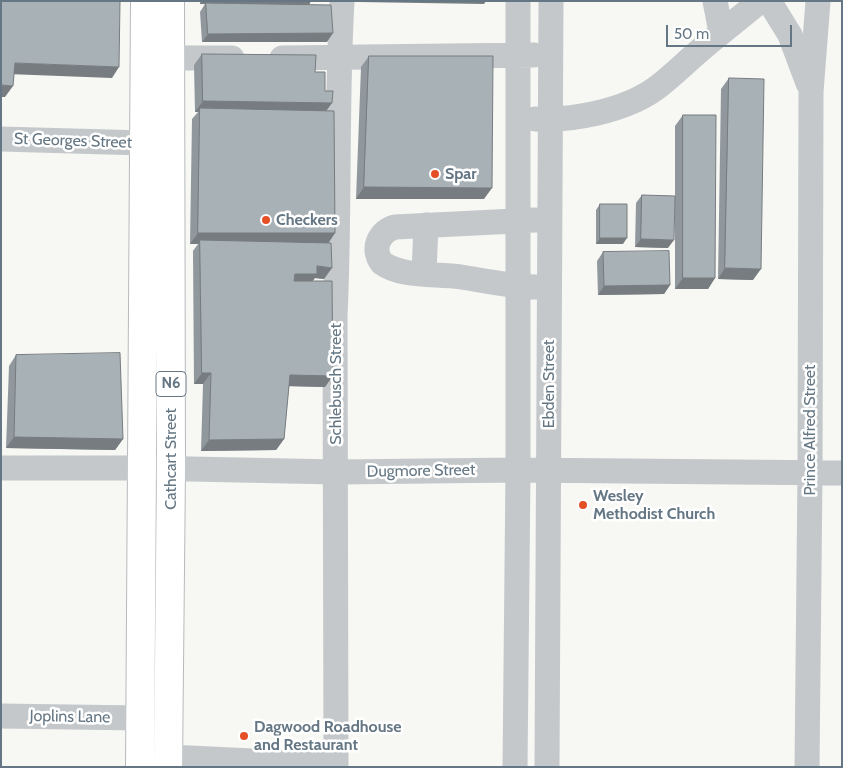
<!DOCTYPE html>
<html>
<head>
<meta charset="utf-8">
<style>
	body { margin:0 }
	#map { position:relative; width:843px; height:768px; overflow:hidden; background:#f7f7f3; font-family:Cabin,sans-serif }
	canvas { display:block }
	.frame { position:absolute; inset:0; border:2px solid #657784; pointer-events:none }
	.scale { position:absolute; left:666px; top:25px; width:126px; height:22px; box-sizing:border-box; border:2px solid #657784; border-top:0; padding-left:6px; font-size:15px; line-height:18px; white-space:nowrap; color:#657784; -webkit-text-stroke:4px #fff; paint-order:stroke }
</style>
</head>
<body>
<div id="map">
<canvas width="843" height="768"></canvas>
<div class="frame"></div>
<div class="scale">50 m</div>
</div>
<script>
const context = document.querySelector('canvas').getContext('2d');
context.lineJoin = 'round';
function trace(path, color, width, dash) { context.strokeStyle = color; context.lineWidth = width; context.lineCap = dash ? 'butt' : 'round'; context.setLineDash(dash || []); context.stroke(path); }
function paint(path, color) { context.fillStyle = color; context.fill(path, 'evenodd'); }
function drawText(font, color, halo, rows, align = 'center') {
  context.font = font + ' Cabin,sans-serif'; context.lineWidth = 5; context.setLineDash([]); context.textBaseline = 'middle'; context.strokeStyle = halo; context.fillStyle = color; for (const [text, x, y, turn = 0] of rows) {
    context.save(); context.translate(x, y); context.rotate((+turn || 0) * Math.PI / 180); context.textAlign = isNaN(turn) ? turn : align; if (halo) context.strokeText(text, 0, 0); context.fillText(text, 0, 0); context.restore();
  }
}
const minor = new Path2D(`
	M715,1L721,32
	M769,1L790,35L808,83
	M169,58H232
	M282,58L534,55
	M535,119C572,121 624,111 655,89C670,78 684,64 698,52C719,34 740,18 760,1
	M1,139L144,143
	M535,220L395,227C379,232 371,249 382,263C403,278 436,273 461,277C486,281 510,286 535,287
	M424,273L426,225
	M1,468H142L337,472L518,470L842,473
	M1,716L140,718
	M169,757L336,765
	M336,767L335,316C340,211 336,106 342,1
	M515,767L518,470V1
	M547,767L551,1
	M807,767L810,473L811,92L818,1`);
const highway = new Path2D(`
	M140,767L145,1
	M168,767L171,468L170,1`);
const wall = new Path2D(`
	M200,1H311L309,5L327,42H202L200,12L205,4H200Z
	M202,54L315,72L325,91L335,233L328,243L324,279L315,278L312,281L325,387L289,386L284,439L276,450L201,451L203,384H194L193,251L198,244H190L192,119L198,112H195L194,65Z
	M369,56L484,199H356L361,67Z
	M729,78L753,280L718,279L721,89Z
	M683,115L715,278L708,289H675V126Z
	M642,195L668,248L635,247L636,203Z
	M600,204L623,244H596V210Z
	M603,252L670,285L664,294L598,295L597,261Z
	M16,355L123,439L115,450L6,448L9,366Z`);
const shadedWall = new Path2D(`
	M202,1H311L308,6L200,4Z
	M360,1H486L484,4L359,2Z
	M333,33L327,42H202L208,34Z
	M15,63L119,67L112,78L8,74Z
	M1,85L13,86L5,97H1Z
	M203,101L332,103L324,114L200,108L198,112H195Z
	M364,187L492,188L484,199H356Z
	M198,233H335L327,245L200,240L198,244H190Z
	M600,238H627L623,244H596Z
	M641,239L674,240L668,248L635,247Z
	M317,266L332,268L324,279L315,278L309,286L287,285L295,274Z
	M725,268L761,269L753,280L718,279Z
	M683,278H715L708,289H675Z
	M670,285L664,294L598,295L604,286Z
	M202,373H211L203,384H194Z
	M290,375L333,376L325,387L282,386Z
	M14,437L123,439L115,450L6,448Z
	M284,439L276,450L201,451L209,440Z`);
const building = new Path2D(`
	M1,1H120L119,67L15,63L13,86L1,85Z
	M206,3L331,5L333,33L208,34Z
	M202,54L316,55L315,72H325V91H333L332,103L203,101Z
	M369,56H493L492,188L364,187Z
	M729,78L764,79L761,269L725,268Z
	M200,108L334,111L335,233H198Z
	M683,115H716L715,278H683Z
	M642,195L675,196L674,240L641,239Z
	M600,204H627V238H600Z
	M200,240L331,243L332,268L317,266V274H295L294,281H332L333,376L290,375L284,439L209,440L211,373H202Z
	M669,251L670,285L604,286L603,252Z
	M120,353L123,439L14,437L16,355Z`);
const markers = [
	[435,174,5,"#e44f26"],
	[266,220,5,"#e44f26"],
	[583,505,5,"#e44f26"],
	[244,736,5,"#e44f26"]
];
const shields = [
	[171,384,30]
];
const shieldNames = [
	["N6",171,384]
];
const streetNames = [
	["St Georges Street",73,141,2],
	["Schlebusch Street",336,384,-90],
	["Ebden Street",549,384,-90],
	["Prince Alfred Street",810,430,-90],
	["Cathcart Street",171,459,-90],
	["Dugmore Street",421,471,-1],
	["Joplins Lane",70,717,1]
];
const poiNames = [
	["Spar",445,174],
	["Checkers",276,220],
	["Wesley",593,496],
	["Methodist Church",593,514],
	["Dagwood Roadhouse",254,727],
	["and Restaurant",254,745]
];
trace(highway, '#b7babd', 30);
trace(minor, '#c4c8cb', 25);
trace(highway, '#fff', 28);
paint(wall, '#90989d');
paint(shadedWall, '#767c7f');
paint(building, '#a8b1b6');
trace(building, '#767c7f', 1);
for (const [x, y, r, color] of markers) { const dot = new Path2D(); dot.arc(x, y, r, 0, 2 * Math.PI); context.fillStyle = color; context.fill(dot); trace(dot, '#fff', 2); }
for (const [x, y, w] of shields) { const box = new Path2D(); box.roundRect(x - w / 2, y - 12.5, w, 25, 4); context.fillStyle = '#fff'; context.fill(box); trace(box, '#657784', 1); }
drawText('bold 15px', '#657784', null, shieldNames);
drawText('16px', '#657784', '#fff', streetNames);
drawText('bold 16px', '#657784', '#fff', poiNames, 'left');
</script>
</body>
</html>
